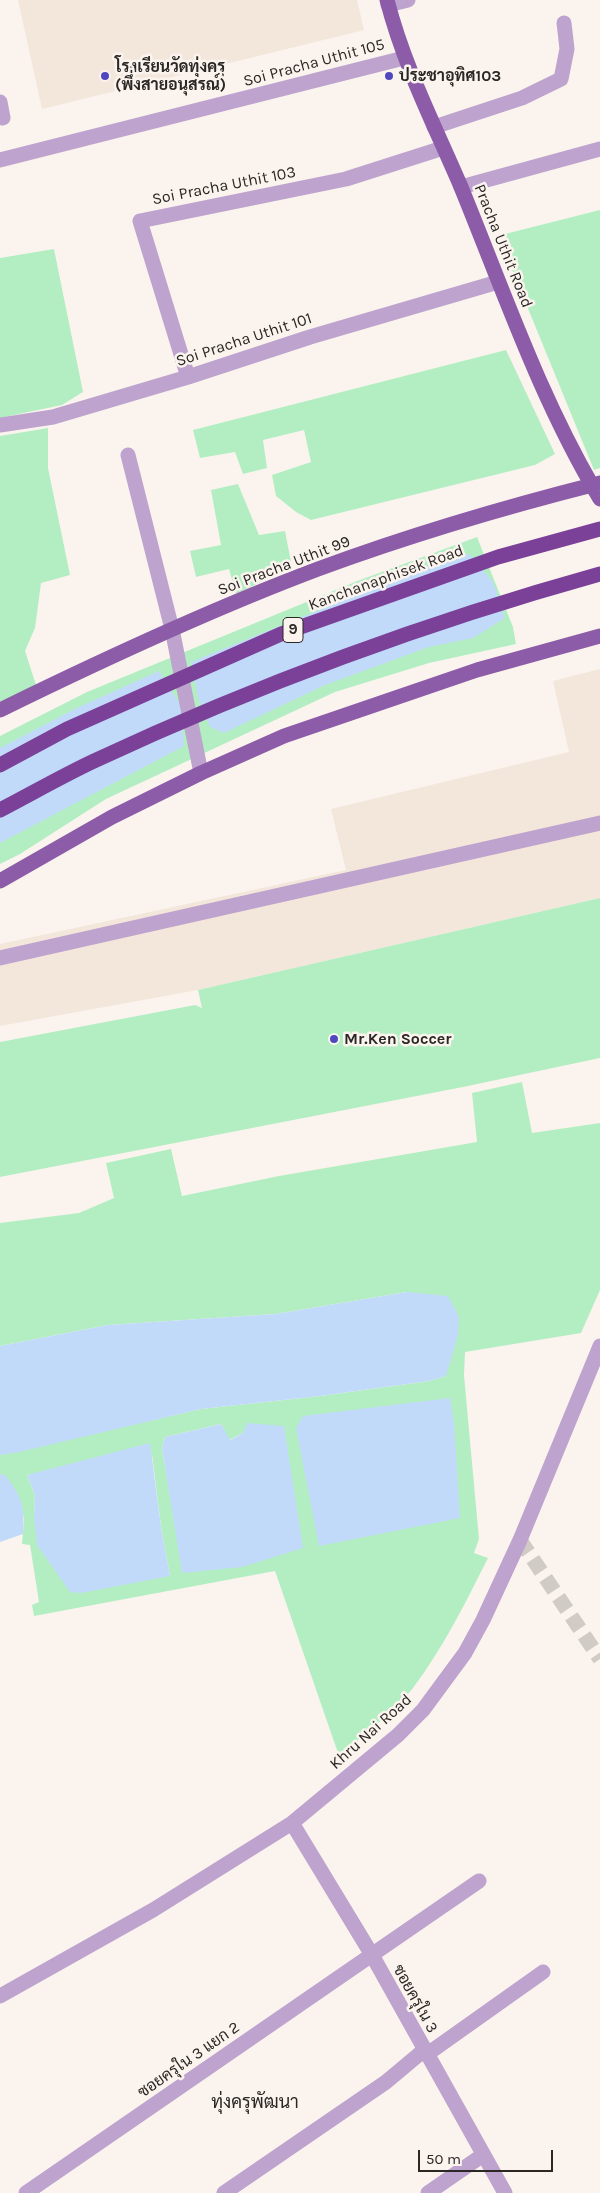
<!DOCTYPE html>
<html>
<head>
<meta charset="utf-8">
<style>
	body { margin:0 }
	#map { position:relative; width:600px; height:2193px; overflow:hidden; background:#fbf4ee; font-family:Karla,sans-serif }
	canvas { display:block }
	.scale { position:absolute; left:418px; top:2150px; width:135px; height:22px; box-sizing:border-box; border:2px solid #2a2725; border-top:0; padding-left:6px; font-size:15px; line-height:18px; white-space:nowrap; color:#2a2725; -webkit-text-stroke:4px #fbf4ee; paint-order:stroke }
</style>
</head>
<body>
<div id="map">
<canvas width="600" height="2193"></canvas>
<div class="scale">50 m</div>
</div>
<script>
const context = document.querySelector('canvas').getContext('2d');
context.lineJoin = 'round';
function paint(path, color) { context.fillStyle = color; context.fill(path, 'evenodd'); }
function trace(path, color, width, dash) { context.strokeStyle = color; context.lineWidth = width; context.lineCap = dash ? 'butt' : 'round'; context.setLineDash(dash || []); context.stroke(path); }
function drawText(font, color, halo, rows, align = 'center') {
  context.font = font + ' Karla,Sarabun,sans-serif'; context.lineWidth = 5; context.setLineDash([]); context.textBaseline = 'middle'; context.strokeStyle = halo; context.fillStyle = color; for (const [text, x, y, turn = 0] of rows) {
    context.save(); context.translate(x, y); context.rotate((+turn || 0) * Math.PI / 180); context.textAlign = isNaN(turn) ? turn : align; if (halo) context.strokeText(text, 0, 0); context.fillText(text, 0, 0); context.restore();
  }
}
const built = new Path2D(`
	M18,0H357L364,30L42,109Z
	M600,669V898L198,990L0,1026V944L346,870L331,809L569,752L553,681Z`);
const green = new Path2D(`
	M600,210V468L594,470L509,262L501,235Z
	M54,249L83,392L62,405L0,418V258Z
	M506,350L555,454L535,465L311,520L296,512L276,496L272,475L311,462L304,430L263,440L267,468L243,474L235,452L200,458L193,430Z
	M48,428V468L70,575L41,583L35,628L25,651L37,688L0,702V436Z
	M238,484L259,535L285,531L292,567L236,594L229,569L196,577L190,551L221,545L211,490Z
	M477,537L513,627L516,644L429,663L335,692L106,799L20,854L0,864V736L87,692L360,580Z
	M600,898V1058L463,1087L0,1177V1042L195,1005L202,1008L198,990Z
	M522,1082L532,1133L600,1123V1290L581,1333L465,1352L464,1375L479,1539L474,1553L488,1558C466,1602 443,1648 413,1688C395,1711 362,1737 339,1756L275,1571L34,1616L32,1605L39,1602L30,1545L22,1544L24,1518L4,1475H0V1455L201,1409L320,1396L429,1381L446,1376L407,1292L276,1314L108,1325L0,1346V1223L79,1213L114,1198L106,1163L171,1149L182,1196L279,1176L477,1142L472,1093ZM221,1424L229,1440L243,1433L183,1573L162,1448L165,1437ZM152,1455L162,1534L170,1576L34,1517L35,1495L27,1475Z`);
const water = new Path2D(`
	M469,554L493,582L505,618L473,638L429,647L325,685L224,733L210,727L198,697L191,662L443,560Z
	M159,671L181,706L184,746L0,843V748L77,708Z
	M407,1292L448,1296L459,1317L458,1335L446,1376L429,1381L320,1396L201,1409L19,1452L0,1455V1346L108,1325L276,1314Z
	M450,1398L454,1423L460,1518L319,1546L296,1428L303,1416Z
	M247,1423L284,1426L303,1548L242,1567L182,1573L162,1448L165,1437L221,1424L230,1440L243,1433Z
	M150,1443L162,1534L170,1576L81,1593L70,1592L37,1545L34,1517L35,1495L27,1475Z
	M4,1474C22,1496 25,1506 23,1534L0,1542V1475Z`);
const minorTunnel = new Path2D(`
	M520,1540L600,1659`);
const minor = new Path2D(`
	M388,5L408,0
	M0,102L3,118
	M434,127L522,98L561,79L567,49L564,23
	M0,160L404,58
	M461,187L600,149
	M188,377L140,221L346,179L443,148
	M0,425L53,417L188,377L310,337L498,282
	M128,455L172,629L201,773
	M0,958L600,823
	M292,1823L372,1955L505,2193
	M0,1996L153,1910L292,1823L398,1735L423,1710L465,1653L483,1620L520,1540L600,1346
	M426,2055L543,1972
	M26,2193L479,1881
	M224,2193L386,2082L423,2051
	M428,2193L483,2155`);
const major = new Path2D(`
	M387,0C404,66 434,124 461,187C504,292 541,401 600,499
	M0,710C104,659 209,610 318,569C410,535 505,507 600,483
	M0,881L112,817L201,773L284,736L477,670L600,636`);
const highwayBridge = new Path2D(`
	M0,765L67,729L281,634L498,557L600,529
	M0,810C31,794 62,776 94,761C257,685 427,622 600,574`);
const markers = [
	[105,76,5,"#5047be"],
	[389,76,5,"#5047be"],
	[334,1039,5,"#5047be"]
];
const shields = [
	[293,630,20]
];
const shieldNames = [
	["9",293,630]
];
const streetNames = [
	["Soi Pracha Uthit 105",314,63,-15],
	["Soi Pracha Uthit 103",224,186,-11],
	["Pracha Uthit Road",503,246,68],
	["Soi Pracha Uthit 101",244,340,-18],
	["Soi Pracha Uthit 99",284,566,-21],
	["Kanchanaphisek Road",386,578,-20],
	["Khru Nai Road",371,1732,-42],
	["ซอยครุใน 3",415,1999,61],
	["ซอยครุใน 3 แยก 2",189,2060,-35]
];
const poiNames = [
	["โรงเรียนวัดทุ่งครุ",115,67],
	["(พึ่งสายอนุสรณ์)",115,85],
	["ประชาอุทิศ103",399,76],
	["Mr.Ken Soccer",344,1039]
];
const neighbourhoodNames = [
	["ทุ่งครุพัฒนา",255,2103]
];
paint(built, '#f3e6db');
paint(green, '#b3eec3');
paint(water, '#c2dafa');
trace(minorTunnel, '#d1cbc6', 15, [15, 8]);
trace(minor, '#bda3cd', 15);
trace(major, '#8d5ca8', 15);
trace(highwayBridge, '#7b4199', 15);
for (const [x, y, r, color] of markers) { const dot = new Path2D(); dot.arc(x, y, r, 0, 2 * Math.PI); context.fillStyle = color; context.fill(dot); trace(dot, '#fbf4ee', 2); }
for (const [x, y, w] of shields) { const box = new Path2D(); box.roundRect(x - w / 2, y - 12.5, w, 25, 4); context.fillStyle = '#fbf4ee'; context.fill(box); trace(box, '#2a2725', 1); }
drawText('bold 15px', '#2a2725', null, shieldNames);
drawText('16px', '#2a2725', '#fbf4ee', streetNames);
drawText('bold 16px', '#2a2725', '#fbf4ee', poiNames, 'left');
drawText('18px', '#2a2725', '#fbf4ee', neighbourhoodNames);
</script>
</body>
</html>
